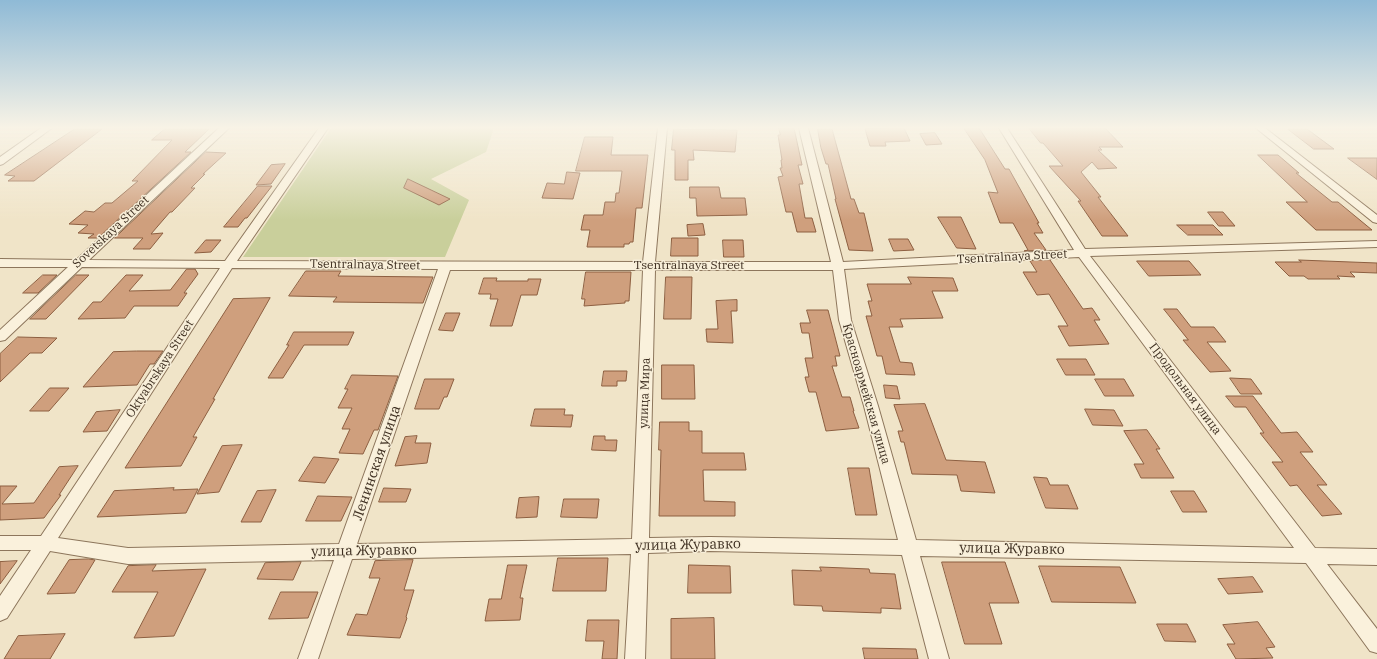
<!DOCTYPE html>
<html>
<head>
<meta charset="utf-8">
<style>
	body { margin:0 }
	canvas { display:block; background:#f0e4c8 }
</style>
</head>
<body>
<canvas width="1377" height="659"></canvas>
<script>
const context = document.querySelector('canvas').getContext('2d');
context.lineJoin = 'round';
function paint(path, color) { context.fillStyle = color; context.fill(path, 'evenodd'); }
function trace(path, color, width, dash) { context.strokeStyle = color; context.lineWidth = width; context.lineCap = dash ? 'butt' : 'round'; context.setLineDash(dash || []); context.stroke(path); }
function drawText(font, color, halo, rows, align = 'center') {
  context.font = font + ' "IBM Plex Serif",serif'; context.lineWidth = 3; context.setLineDash([]); context.textBaseline = 'middle'; context.strokeStyle = halo; context.fillStyle = color; for (const [text, x, y, turn = 0] of rows) {
    context.save(); context.translate(x, y); context.rotate((+turn || 0) * Math.PI / 180); context.textAlign = isNaN(turn) ? turn : align; if (halo) context.strokeText(text, 0, 0); context.fillText(text, 0, 0); context.restore();
  }
}
const green = new Path2D(`
	M331,128H494L486,152L431,179L469,200L445,257H243Z`);
const building = new Path2D(`
	M779,128H794L802,165H798L803,184H799L805,218H812L816,232H797L792,212H786L778,177L783,176L780,168H782L781,160H782L778,135H780Z
	M890,128H904L910,141L885,142L886,146H870L865,129Z
	M964,128H979L1005,169H1009L1039,223H1037L1043,233H1034L1046,250L1024,251L1028,250L1013,223H1000L988,192L998,193L985,160Z
	M1029,128H1105L1123,147H1099L1102,150H1098L1117,168L1098,169L1092,162L1081,172L1101,197H1098L1128,236H1102L1078,201H1081L1049,166H1063L1043,143H1041Z
	M75,129H102L34,181H8L15,176L5,175Z
	M165,129H209L185,152H191L98,238H88L94,234L78,233L88,225L69,224L85,211L94,212L105,203H112L138,181H132L172,140H152Z
	M674,129L737,130L735,152L693,150L694,160H688V180H675V150H672Z
	M818,129H832L851,199H854L859,213H864L873,251L849,250L835,199H836L828,164H826L821,148Z
	M1288,129H1307L1334,149H1314Z
	M935,133L942,144L926,145L920,134Z
	M585,137H613L611,155H648L642,208H636L633,242H630L629,244H624V247H587L590,230H581L584,215H603L605,202H615L616,193H619L622,171H576Z
	M206,152L226,153L203,174H205L191,188H195L172,212H170L151,234L163,233L150,249H133L143,238H115Z
	M1258,155H1278L1299,173H1296L1332,202H1338L1372,230H1316L1286,202H1307Z
	M1348,158H1377V179Z
	M285,164L271,184L256,185L271,165Z
	M567,172L580,173L573,199L542,198L547,183L564,184Z
	M408,179L450,199L439,205L404,188Z
	M258,186H272L247,218H245L238,227H224Z
	M690,187H719L721,198H745L747,215L697,216L696,198H690Z
	M1208,212H1223L1235,226H1219Z
	M938,217H961L976,249L957,248Z
	M703,224L705,235L688,236L687,225Z
	M1177,225H1213L1223,235H1188Z
	M672,238H698V256H671Z
	M889,239H908L914,250L894,251Z
	M206,240H221L211,252L195,253Z
	M723,240H743L744,257H724Z
	M1050,260L1083,309L1092,308L1100,320H1094L1109,344L1069,346L1058,326H1068L1049,294L1037,295L1023,272H1037L1030,261Z
	M1299,260L1377,263V273L1350,272L1355,277L1337,276L1340,279H1308L1304,276H1289L1275,262H1301Z
	M1137,261H1189L1201,275L1149,276Z
	M187,269H195L198,274L184,293H187L178,306H134L125,318L78,319L93,302H101L126,275H143L129,291L170,290Z
	M306,271H341L338,276L433,277L423,303L333,302L337,297L289,296Z
	M586,272H631L629,301H625V303L584,306L585,299H582Z
	M43,275H57L38,293H23Z
	M76,275H89L46,319H30Z
	M666,277H692L691,319H664Z
	M908,277L953,278L958,291H932L943,318L900,319L903,327H889L900,362L912,363L915,375L886,374L882,356H877L866,316H872L868,301H872L867,284H911Z
	M484,278H497L496,281H528V279H541L537,295H521L512,326H490L498,299H490L491,294H479Z
	M270,298L213,399H215L193,437H197L181,466L125,468L233,299Z
	M737,300V311H731L733,343L707,342L706,329H718L716,301Z
	M1164,309H1177L1191,327H1214L1226,342H1207L1231,371L1210,372L1183,340H1188Z
	M807,310H828L840,356H835L837,366H832L842,397H850L854,411H853L859,428L826,431L816,392H809L805,377H809L805,358H813L809,333H802L800,323H810Z
	M446,313H460L453,331L439,330Z
	M294,332H354L348,345H304L283,378H268L289,345H287Z
	M18,337L57,338L42,353H30L0,382V354Z
	M137,351H163L154,364H150L137,385L83,387L113,352Z
	M1057,359H1086L1095,375H1066Z
	M662,365H694L695,399H662Z
	M604,371H627L626,381H617V386H602Z
	M352,375L398,376L378,430H374L363,454L339,453L350,429H342L352,408H338L348,389H345Z
	M1230,378L1251,379L1262,394H1241Z
	M425,379H454L447,397H444L439,409H415Z
	M1095,379H1124L1134,396H1105Z
	M884,385L897,386L900,399L886,398Z
	M50,388H69L49,411H30Z
	M1226,396H1253L1281,433L1297,432L1313,452H1300L1327,485H1317L1342,514L1322,516L1297,485L1290,486L1272,462H1283L1260,433H1264L1246,407H1235Z
	M925,404L946,460L985,462L995,493L961,491L957,475L912,474L904,442H901L898,431H903L894,405Z
	M535,409H565L564,415H573L571,427L531,426Z
	M1085,409L1114,410L1123,426L1093,425Z
	M120,410L107,431L83,432L96,412Z
	M660,422H689V431H702V453H744L746,470H703L704,501L735,502V516H659L661,450H659Z
	M1147,430L1160,449H1156L1174,478H1141L1134,464H1144L1124,431Z
	M417,436L415,443H431L427,463L395,466L405,437Z
	M594,436H605V440H617L616,451L592,450Z
	M242,445L219,492L197,494L222,446Z
	M314,457L339,459L325,483L299,481Z
	M78,466L59,495H61L44,518L0,520V486H17L2,504L34,503L59,467Z
	M848,468H869L877,515H856Z
	M1034,477L1047,478L1050,485H1068L1078,509L1046,508Z
	M174,488L173,490L198,489L186,513L97,517L114,491Z
	M384,488L411,489L406,502H379Z
	M276,490L261,522H241L257,491Z
	M1171,491H1194L1207,512H1183Z
	M318,496L352,497L341,521H306Z
	M539,497L537,517L516,518L519,498Z
	M564,499H599L597,518L561,517Z
	M558,558H608L606,591H553Z
	M89,559L95,560L75,593L47,594L69,560Z
	M413,560L404,590H414L406,617L407,618L400,638L347,635L356,614L367,615L380,578H369L375,561Z
	M17,561L0,584V562Z
	M301,562L293,580L257,579L265,563Z
	M942,562H1005L1019,603H989L1002,644H965Z
	M156,565L152,571L206,569L174,636L134,638L158,592H112L128,566Z
	M508,565H527L520,598H523L520,620L485,621L489,599H501Z
	M689,565L730,566L731,593H688Z
	M1039,566L1120,567L1136,603L1052,602Z
	M820,567L869,569L870,573L895,574L901,609L881,608V613L823,611L822,606L794,605L792,570L821,571Z
	M1253,577L1263,592L1228,594L1218,579Z
	M281,592H318L308,618L269,619Z
	M714,618L715,659H671V619Z
	M588,620H619L617,659H602L604,641H586Z
	M1258,622L1275,647L1266,648L1273,658L1236,659L1227,644H1235L1223,625Z
	M1157,624H1187L1196,642L1165,641Z
	M65,634L50,659H4L18,636Z
	M863,648L916,649L918,659H865Z`);
const minor = new Path2D(`
	M41,128H52L3,164L0,165V157Z
	M219,128H229L89,260L225,261L319,128H328L237,261L643,262L658,128H667L655,262H831L799,128H808L843,262L1074,250L999,128H1007L1085,249L1377,241V247L1090,256L1315,548L1377,549V565L1327,564L1377,629V653L1370,651L1306,563L920,556L949,659H929L902,555L710,551L648,553L645,659H625L631,554L352,559L318,659H298L334,560L128,564L50,551L7,618L0,621V596L31,550H0V536H41L220,268L82,267L5,340L0,341V330L68,267H0V259L76,260ZM1079,257L1294,548L916,540L878,406L851,320L844,269ZM232,268L438,269L339,544L128,548L58,538ZM450,270H643L632,539L357,544ZM655,270H833L839,320L864,406L898,540L710,537L649,538Z
	M1256,128H1265L1377,215V223L1373,222Z`);
const streetNames = [
	["Sovetskaya Street",111,232,-43],
	["Tsentralnaya Street",1012,257,-3],
	["Tsentralnaya Street",365,265,1],
	["Tsentralnaya Street",689,266],
	["Oktyabrskaya Street",160,369,-57],
	["Продольная улица",1185,389,53],
	["улица Мира",645,393,-88],
	["Красноармейская улица",866,394,74]
];
const nearStreetnames = [
	["Ленинская улица",377,463,-71],
	["улица Журавко",688,545,-1],
	["улица Журавко",1012,549,1],
	["улица Журавко",364,551,-1]
];
paint(green, '#c9cf9b');
paint(building, '#cf9f7d');
trace(building, '#8d5f41', 1);
trace(minor, '#8d765c', 2);
paint(minor, '#faf1dc');
const sky = context.createLinearGradient(0, 0, 0, 220);
sky.addColorStop(0, '#8fbad6');
sky.addColorStop(0.58, '#f8f3e6');
sky.addColorStop(1, '#f8f3e600');
context.fillStyle = sky;
context.fillRect(0, 0, 1377, 220);
drawText('12px', '#3d2e20', '#f7eed8', streetNames);
drawText('14px', '#3d2e20', '#f7eed8', nearStreetnames);
</script>
</body>
</html>
